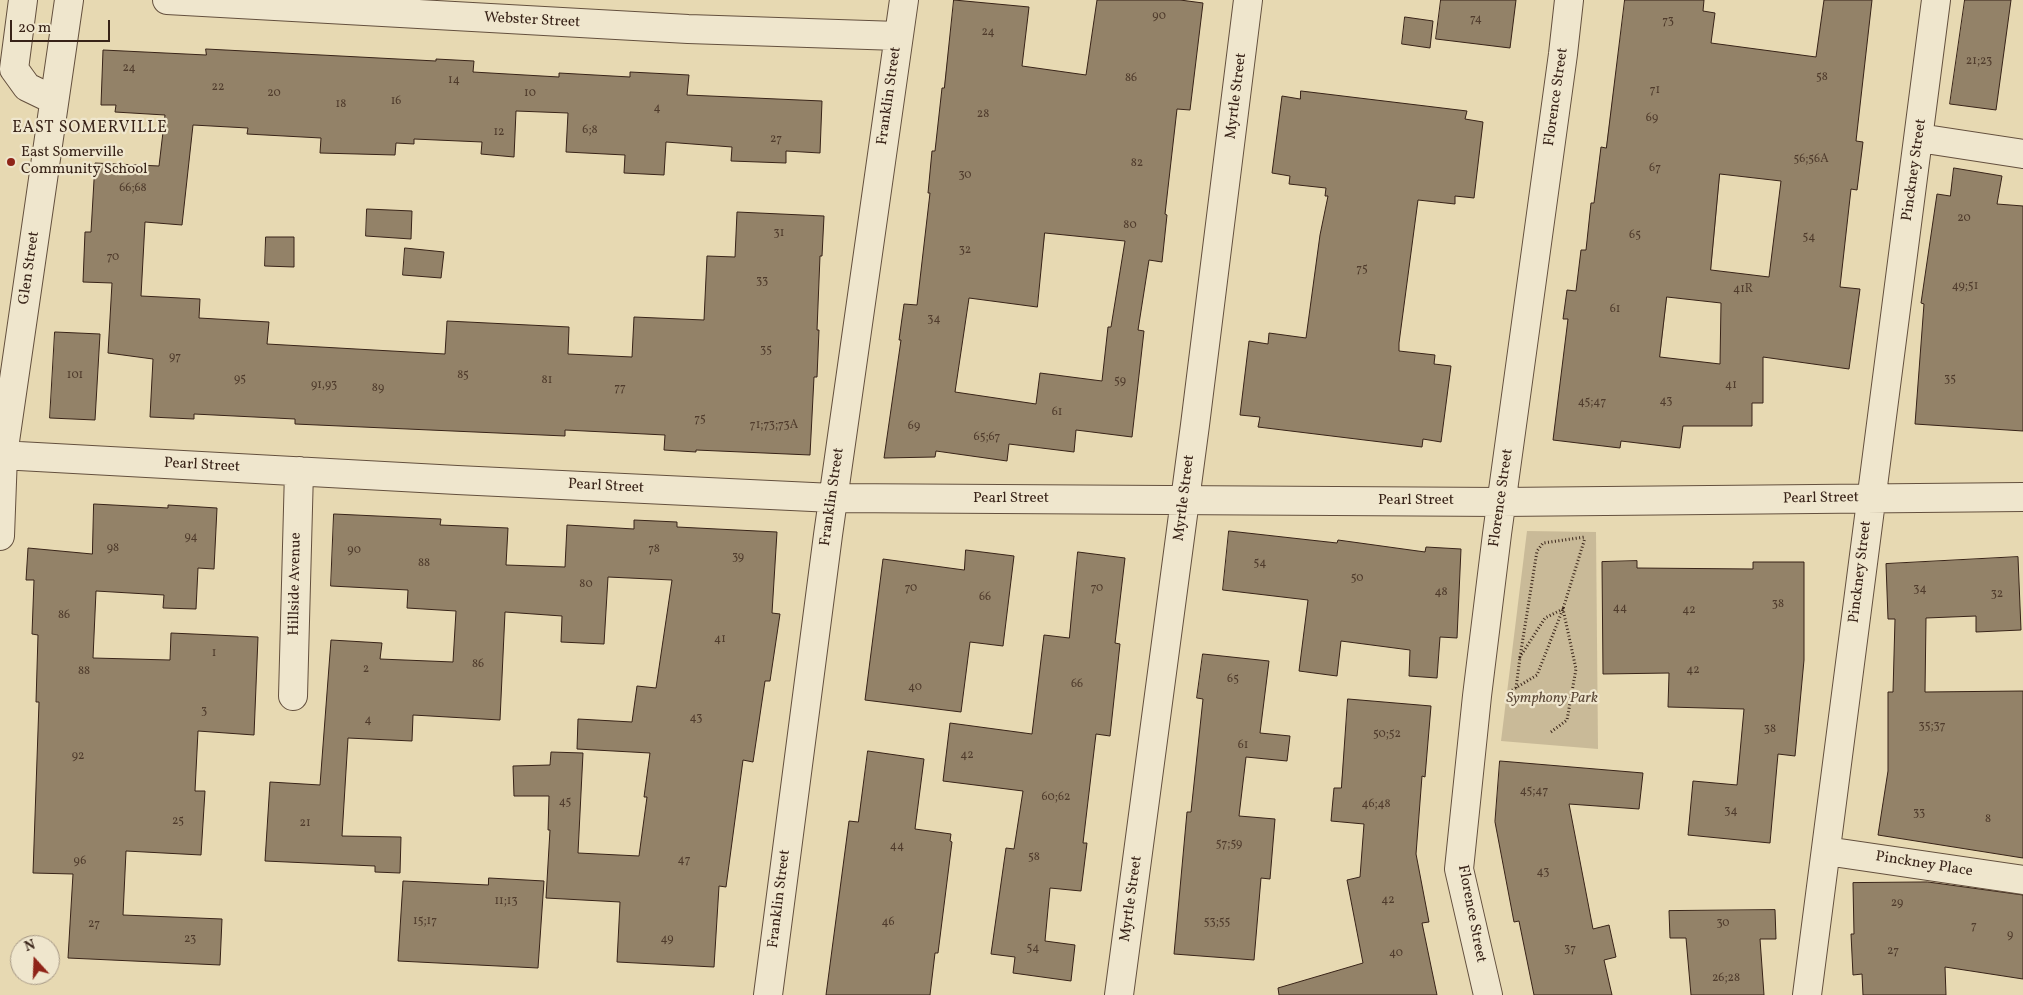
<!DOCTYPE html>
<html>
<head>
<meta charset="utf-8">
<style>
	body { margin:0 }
	#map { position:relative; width:2023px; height:995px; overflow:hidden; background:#e7d9b2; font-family:Vollkorn,serif }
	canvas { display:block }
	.north { position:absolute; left:10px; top:935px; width:50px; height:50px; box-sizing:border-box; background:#efe6cd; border:1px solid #a69885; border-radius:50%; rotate:340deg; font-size:14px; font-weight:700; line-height:20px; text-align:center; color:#382318 }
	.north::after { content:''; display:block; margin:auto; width:18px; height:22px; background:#8f2418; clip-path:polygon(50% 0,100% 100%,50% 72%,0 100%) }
	.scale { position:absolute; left:10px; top:20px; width:100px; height:22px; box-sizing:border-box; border:2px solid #382318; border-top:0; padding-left:6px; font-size:15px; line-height:18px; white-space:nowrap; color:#382318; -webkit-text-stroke:4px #efe6cd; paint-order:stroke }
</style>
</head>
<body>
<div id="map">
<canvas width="2023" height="995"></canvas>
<div class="north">N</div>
<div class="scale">20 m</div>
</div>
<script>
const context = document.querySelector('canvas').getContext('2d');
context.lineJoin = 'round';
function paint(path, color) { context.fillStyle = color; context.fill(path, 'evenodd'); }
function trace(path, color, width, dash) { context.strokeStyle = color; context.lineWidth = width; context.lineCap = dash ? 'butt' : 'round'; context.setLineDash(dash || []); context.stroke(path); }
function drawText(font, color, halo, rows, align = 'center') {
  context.font = font + ' Vollkorn,serif'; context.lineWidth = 4.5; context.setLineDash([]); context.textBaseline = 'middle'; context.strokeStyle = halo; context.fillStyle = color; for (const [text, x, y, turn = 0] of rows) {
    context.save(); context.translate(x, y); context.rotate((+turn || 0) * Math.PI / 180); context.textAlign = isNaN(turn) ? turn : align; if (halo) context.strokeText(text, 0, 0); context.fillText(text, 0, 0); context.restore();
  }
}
const green = new Path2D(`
	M1527,531L1596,532L1598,749L1501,741Z`);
const building = new Path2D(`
	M954,0L1029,7L1022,66L1086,75L1097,0H1180L1203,3L1190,110L1177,109L1165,214L1167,215L1162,262L1149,260L1138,330L1144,331L1132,437L1076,430L1074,452L1009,444L1007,461L936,451L935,457L884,458L901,340H899L904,304L917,305L930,193H928L932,151H935L942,88H944ZM1045,233L1125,241L1111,327H1108L1102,381L1040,373L1036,404L955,392L969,298L1037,307Z
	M1441,0H1516L1510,48L1436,39Z
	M1625,0H1704L1703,11L1715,13L1711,43L1816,57L1824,0H1872L1856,141L1863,142L1857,190L1851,189L1840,287L1860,289L1849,369L1763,357V403H1752V426H1683L1680,448L1621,441L1620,448L1553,440L1568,319H1563L1567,290L1576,291L1581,250H1586L1591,203H1594L1601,147L1606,148ZM1720,174L1781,181L1769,277L1711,270ZM1667,297L1721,303L1720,364L1660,357Z
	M1965,0H2011L1996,110L1950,104Z
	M1405,17L1433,21L1430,48L1402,44Z
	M206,49L436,61V59L474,61L473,72L559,77V73L630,77V72L689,75L687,95L822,101L820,153L786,151V163L731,161L732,147L666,142L664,175L624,173L625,155L566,152L568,113L516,111L514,157L481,154L482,142L414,139V144L396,143L395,155L320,153L321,138L247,134L248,128L193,125L182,225L145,222L141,296L200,299L199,318L269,322L267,344L445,354L447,321L569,327L568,354L632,357L634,317L704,320L707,256L735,257L737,212L824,216L822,256H820L817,330H819L817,377H814L810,455L696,450V452L664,450L665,435L565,430V436L295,424V419L194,414V419L150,417L153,359L108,353L112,283L83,282L85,232H91L95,163L159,166L165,115L115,112L116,105H101L103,50L206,55Z
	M1301,91L1467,111L1465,119L1483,122L1474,198L1455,196V204L1418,200L1399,343V351L1435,355L1434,364L1451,366L1441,442L1423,439L1422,447L1258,427L1260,417L1240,415L1249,341L1268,344L1269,333L1306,338L1320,235L1328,196H1325L1326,188L1289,184L1290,176L1272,173L1282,96L1300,99Z
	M1954,168L2002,176L1997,204L2023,206V431L1915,424L1924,304L1921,303L1937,194L1950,196Z
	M367,209L412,211L411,239L366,236Z
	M266,237H294V267L265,266Z
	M405,248L444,252L441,278L403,275Z
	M55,332L100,334L95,420L50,418Z
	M94,504L168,508V505L217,508L214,569L198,568L196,609L163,608L164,595L96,591L93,658L170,660L171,633L258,637L254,735L198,731L195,791H205L201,855L126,851L123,915L222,919L220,965L68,958L73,874L33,873L39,702H36L38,635L32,634L34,580H26L28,548L92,554Z
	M334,514L441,519L440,525L508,528L506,565L565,567L567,525L634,529V520L677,522V527L777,532L772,613L780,614L770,681H765L753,762L743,760L726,887L719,886L714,967L617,962L620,902L546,898L550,830H548L549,796H514L513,766L550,765L551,752L583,753L578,853L639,856L647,797H644L650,753L577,749L578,719L632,722L637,686L656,688L672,580L608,577L604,644L561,642L562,616L505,612L500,720L413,715L412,741L348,738L342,836L401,837L400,873L375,872V866L265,861L270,782L320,785L331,640L382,643L380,659L453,662L456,611L407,608L408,590L331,586Z
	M1229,531L1337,543L1338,540L1425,552L1426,547L1461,549L1457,638L1440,637L1437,678L1409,676L1410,650L1341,641L1337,676L1299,671L1308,600L1223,590Z
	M966,550L1014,556L1003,646L970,642L961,712L865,700L883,559L964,570Z
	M1078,552L1125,558L1115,643L1120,644L1110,736L1096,734L1083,843H1087L1081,891L1050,888L1045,941L1075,945L1071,981L1013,973L1015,957L991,954L1006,848L1014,849L1023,791L943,781L950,723L1032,734L1044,635L1069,638Z
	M2018,557L2021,630L1976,632V616L1926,618L1925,692L2023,691V858L1878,835L1888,771V692H1893L1895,619H1888L1886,564Z
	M1637,561V568L1753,569V562H1804V660L1795,756L1778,754L1770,843L1688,835L1693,781L1737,785L1744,709L1668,707L1669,673L1603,674L1602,562Z
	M1203,654L1269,661L1260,733L1290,736L1287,761L1246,757L1239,816L1275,819L1270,879L1261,878L1254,960L1174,954L1187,812H1191L1203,699L1197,698Z
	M1348,699L1431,706L1425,777L1422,776L1416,854L1429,922L1422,923L1437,995H1279L1278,988L1363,963L1347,880L1360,877L1364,824L1331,821L1334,788H1341Z
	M868,751L924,759L915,829L951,834L950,841L952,842L938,953H935L930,995H826L849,821L858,822Z
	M1500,761L1643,773L1639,809L1569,804L1593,929L1609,925L1616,957L1604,960L1612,995H1534L1519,921L1514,922L1495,822Z
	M489,878L544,881L538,968L398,961L403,881L488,885Z
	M1928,882L2023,895V979L1945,967L1946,995H1863L1862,974L1853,975L1851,934H1854L1853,883Z
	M1775,910L1776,939H1760L1764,995H1691L1686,938H1670L1669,911Z`);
const path = new Path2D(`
	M1516,688L1520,657
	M1509,692L1537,675L1563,609L1585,538
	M1551,732L1567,720L1576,669L1563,609L1545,618L1520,657L1537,551L1543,543L1585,537`);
const minor = new Path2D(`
	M23,0L14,69L27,87L54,100
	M167,0L688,29L898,36
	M1919,138L2023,154
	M0,455L457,480L833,498L1501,502L2023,497
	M0,536L3,455L69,0
	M293,696L299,471
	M1826,851L2023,880
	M768,995L828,535L904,0
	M1119,995L1195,425L1248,0
	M1488,995L1459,869L1477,696L1497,534L1563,54L1569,0
	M1807,995L1936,0`);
const markers = [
	[11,162,5,"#8f2418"]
];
const numberNames = [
	["90",1159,17],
	["74",1476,20],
	["73",1668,22],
	["24",988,33],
	["21;23",1979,62],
	["24",129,69],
	["58",1822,78],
	["86",1131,79],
	["14",454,81],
	["22",218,88],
	["71",1655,91],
	["20",274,94],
	["10",530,94],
	["16",396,102],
	["18",341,105],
	["4",657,109],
	["28",983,115],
	["69",1652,119],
	["6;8",590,131],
	["12",499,133],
	["27",776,140],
	["56;56A",1811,160],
	["82",1137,164],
	["67",1655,169],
	["30",965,176],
	["66;68",133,189],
	["20",1964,219],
	["80",1130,226],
	["31",779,234],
	["65",1635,236],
	["54",1809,238],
	["32",965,251],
	["70",113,258],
	["75",1362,270],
	["33",762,282],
	["49;51",1965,287],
	["41R",1743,290],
	["61",1615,310],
	["34",934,320],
	["35",766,351],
	["97",175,358],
	["101",75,376],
	["85",463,376],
	["95",240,380],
	["35",1950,380],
	["81",547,381],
	["59",1120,382],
	["91,93",324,386],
	["41",1731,386],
	["89",378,389],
	["77",620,389],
	["43",1666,402],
	["45;47",1592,403],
	["61",1057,413],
	["75",700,420],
	["71;73;73A",774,426],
	["69",914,427],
	["65;67",987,438],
	["94",191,538],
	["98",113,549],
	["78",654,550],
	["90",354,551],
	["39",738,558],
	["88",424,564],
	["54",1260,564],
	["50",1357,579],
	["80",586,585],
	["70",911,589],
	["70",1097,589],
	["34",1920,590],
	["48",1441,593],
	["32",1997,595],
	["66",985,598],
	["38",1778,605],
	["44",1620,609],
	["42",1689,611],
	["86",64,616],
	["41",720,640],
	["1",214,654],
	["86",478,665],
	["2",366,670],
	["42",1693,671],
	["88",84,672],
	["65",1233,680],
	["66",1077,685],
	["40",915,688],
	["3",204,712],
	["43",696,719],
	["4",368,721],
	["35;37",1932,727],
	["38",1770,730],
	["50;52",1387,735],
	["61",1243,746],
	["42",967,756],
	["92",78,757],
	["45;47",1534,792],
	["60;62",1056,798],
	["45",565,803],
	["46;48",1376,805],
	["34",1731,812],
	["33",1919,814],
	["8",1988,820],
	["25",178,822],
	["21",305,824],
	["57;59",1229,845],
	["44",897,847],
	["58",1034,858],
	["47",684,861],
	["96",80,862],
	["43",1543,873],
	["42",1388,901],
	["11;13",506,902],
	["29",1897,904],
	["15;17",425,922],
	["46",888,923],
	["53;55",1217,923],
	["30",1723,924],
	["27",94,925],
	["7",1974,927],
	["9",2010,936],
	["23",190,940],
	["49",667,940],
	["54",1033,949],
	["37",1570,950],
	["27",1893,952],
	["40",1396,954],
	["26;28",1726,979]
];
const streetNames = [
	["Webster Street",532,21,3],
	["Franklin Street",890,96,-82],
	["Myrtle Street",1237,96,-83],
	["Florence Street",1557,97,-82],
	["Pinckney Street",1915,170,-82],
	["Glen Street",30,268,-82],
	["Pearl Street",202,466,3],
	["Pearl Street",606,487,3],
	["Franklin Street",833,497,-82],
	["Myrtle Street",1185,498,-83],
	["Florence Street",1502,498,-82],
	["Pearl Street",1011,499],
	["Pearl Street",1821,499,-1],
	["Pearl Street",1416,501],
	["Pinckney Street",1861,572,-83],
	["Hillside Avenue",296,584,-89],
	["Pinckney Place",1924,865,9],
	["Franklin Street",780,899,-83],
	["Myrtle Street",1132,899,-82],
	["Florence Street",1471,914,79]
];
const poiNames = [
	["East Somerville",21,153],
	["Community School",21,170]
];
const parkNames = [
	["Symphony Park",1552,699]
];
const neighbourhoodNames = [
	["EAST SOMERVILLE",90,129]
];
paint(green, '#c9ba98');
paint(building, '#938268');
trace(building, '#382318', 1);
trace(minor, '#64503e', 30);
trace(path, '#382318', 3, [1, 2.5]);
trace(minor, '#efe6cd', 28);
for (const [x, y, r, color] of markers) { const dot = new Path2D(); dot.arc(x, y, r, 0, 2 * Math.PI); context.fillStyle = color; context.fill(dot); trace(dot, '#efe6cd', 2); }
drawText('12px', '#4f3b2c', null, numberNames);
drawText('15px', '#382318', '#efe6cd', streetNames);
drawText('15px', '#382318', '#efe6cd', poiNames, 'left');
drawText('italic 15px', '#5c4938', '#efe6cd', parkNames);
context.letterSpacing = '1px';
drawText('16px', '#382318', '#efe6cd', neighbourhoodNames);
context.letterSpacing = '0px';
</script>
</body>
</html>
